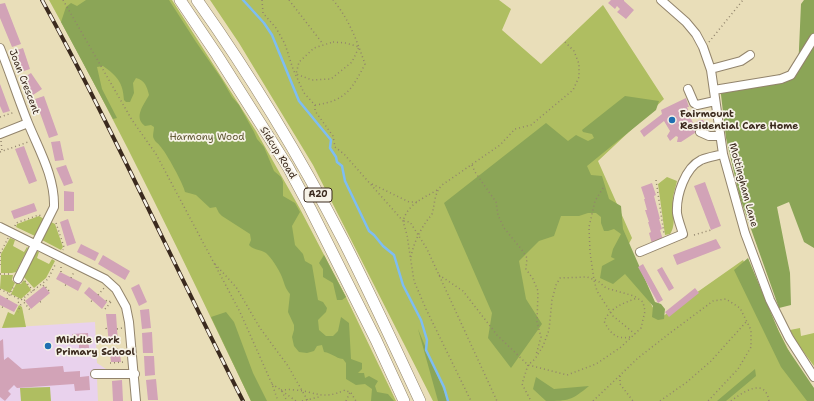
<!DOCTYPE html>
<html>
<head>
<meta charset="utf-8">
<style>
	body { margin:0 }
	canvas { display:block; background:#e9deb9 }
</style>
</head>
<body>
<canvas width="814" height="401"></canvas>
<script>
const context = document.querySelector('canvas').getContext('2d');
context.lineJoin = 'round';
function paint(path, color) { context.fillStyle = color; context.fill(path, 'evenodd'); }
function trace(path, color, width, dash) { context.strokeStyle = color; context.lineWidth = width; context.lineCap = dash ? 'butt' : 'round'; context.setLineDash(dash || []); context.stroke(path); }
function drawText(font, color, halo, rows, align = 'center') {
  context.font = font + ' "Shantell Sans",sans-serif'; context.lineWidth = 3.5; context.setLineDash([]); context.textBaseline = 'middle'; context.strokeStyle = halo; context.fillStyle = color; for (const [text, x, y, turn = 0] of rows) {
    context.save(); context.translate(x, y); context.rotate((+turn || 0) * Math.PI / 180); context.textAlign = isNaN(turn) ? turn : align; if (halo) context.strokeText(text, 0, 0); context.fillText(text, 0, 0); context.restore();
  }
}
const built = new Path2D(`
	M95,322L97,363L109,371L97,378L98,401H0V328Z`);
const green = new Path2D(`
	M49,0H172L256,131L299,207L346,297L396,401H251C186,266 122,131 49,0Z
	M210,0H499L511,9L502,30L541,64L603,5L664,99L598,161L632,238L624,253L659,319L743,260L814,401H433L313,165L239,43Z
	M667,177L677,181C676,186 674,191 673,197C672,208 677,225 670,234L665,235L658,184Z
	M39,216L44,219L35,236L16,227L17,224Z
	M51,222L55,224L63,247L61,250L42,240Z
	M10,238L15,240L13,246L24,252L27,247L28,248L16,272L12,273H1V254Z
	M35,250L39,252L37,258L49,264L52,259L55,261L46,278L34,288L22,275Z
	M1,275H13L12,280L15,283L10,293L0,288Z
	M24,280L31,290L21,299L11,294L16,284H21Z
	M19,305L22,307L26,327L2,328L8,312L14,315Z
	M800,328L801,336L814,333V366L797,343L790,330Z
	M50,387L51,401H21L20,388Z`);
const forest = new Path2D(`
	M86,0H169L196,42L221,78L232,97L239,105L254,132L257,139L264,147L274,171L281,177L283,182V196L295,203L300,212L292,226L295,245L303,254L305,261L312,265L318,300L323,302L327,308L326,312L318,320L319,330L326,336H333L338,331L341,317L349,323L351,359L362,363V369L358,373H364L365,378L369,376L378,381L375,386L377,392L388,394L394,401H371L372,389L365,384L356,385L346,379V363L343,359C335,358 332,353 324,352L322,345L317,346L314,351L307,353L299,352L294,346L292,337L294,330V325L288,312L290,294C286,289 285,286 283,280C281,273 273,260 268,255C263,249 254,251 249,245L251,240L250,234L222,216L219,213L216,207L210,208L196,195L185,192C184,185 166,152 160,146C158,143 155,142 154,139C152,136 154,131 154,127L151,125L145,126C133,117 144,105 149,95C147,87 145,80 136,78L133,83L134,93L130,102H126L124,100C123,82 117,76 103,66L97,67L102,89L117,118L113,119L61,22L66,7L71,3L77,6Z
	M804,0H814V248L804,242L789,202L777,207L790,273L791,305L779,308L740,198L726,138L720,86L798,71L801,4Z
	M625,96L659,101L656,110L587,166L591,175L602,176L609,199L621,206L623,229L655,302L661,304L665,309L664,319L658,320L652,317L653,306L625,274L613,284L600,278L602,266L615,259L611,257L613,249L621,234L614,229L608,231H604L601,223V217L596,213H588L579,216H561L554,236L539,241L519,261L526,299L542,324L511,368L488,338L492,313L444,203L546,123L568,141L576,135L588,141L594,138L592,134L583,132L582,130Z
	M324,255L346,297L342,300H337L333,283L323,277V269L319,263Z
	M748,258L779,332L787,348L814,388V401H807L781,367L734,270Z
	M226,312L234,322L253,373L267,401H251L211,317Z
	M418,329L448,401H438Z
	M755,369L756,376L726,401H717Z
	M536,377L554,389L589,386C572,400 569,401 546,401L533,389Z`);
const stream = new Path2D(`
	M243,0L264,23L272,35L299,101L331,140L330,148L336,157L337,162L342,166L345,181L369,231L374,235L383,246L394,255L403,285L421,320L427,340L426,350L444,387L448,401`);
const building = new Path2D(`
	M611,0H624V1L634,10L626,19L617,12L620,9L617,6L615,9L608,3Z
	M5,3L21,44L12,47L0,18V4Z
	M23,48L30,69L21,72L14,51Z
	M31,73L42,89L33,95L23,78Z
	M0,84L10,111L3,113L0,106Z
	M44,96L58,135L49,138L35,99Z
	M686,98L689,107H687L692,121L694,124L699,120H703L705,123L704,127L681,142H677L678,137L676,136L670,141L667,136L670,131L664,121L644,137L640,131L662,114L661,110Z
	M60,141L64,160L55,161L51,142Z
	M24,146L37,181L29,184L15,149Z
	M66,165L73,183L64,186L56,168Z
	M705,182L721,226L711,230L694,186Z
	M652,183L656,195L654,196L660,219H659L662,229L660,230L663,240L652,244L649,233L651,232L648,222H649L645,210H647L644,199H645L641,187Z
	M64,191L74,192V211H64Z
	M34,203L37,211L14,219L11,211Z
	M68,219L76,243L67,246L60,222Z
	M716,239L721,248L677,265L673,255Z
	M81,244L99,253L95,261L77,252Z
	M103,255L130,271L125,280L98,264Z
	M643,264L663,300L658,303L638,267Z
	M662,267L674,288L669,291L657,270Z
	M60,272L82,283L78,291L56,279Z
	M139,284L147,302L139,306L131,288Z
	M44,286L50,293L31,309L25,301Z
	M89,287L107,302L102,309L84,293Z
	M695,288L699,293L669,317L665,312Z
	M0,295L18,305L14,312L0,305Z
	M149,309L151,328L142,329L140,310Z
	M106,314H116L118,343L109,344Z
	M152,332L153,353H143L142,333Z
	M88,333L89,348H79V343H72V334Z
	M3,339L4,360L8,357L22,369L63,366L64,372L80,371V377L89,376L90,390L75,391L74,384L17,388L14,385L8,391L11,394L5,401L0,397V341Z
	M120,353L121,362H111L110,354Z
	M144,356H154L155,375L145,376Z
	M156,379L158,400H148L146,380Z
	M122,380L123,401H113L112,381Z`);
const path = new Path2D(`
	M63,0L132,120L156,154L240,312L272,384L278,401
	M262,0L263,13L276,28L285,44L293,69L304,93L315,105C346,101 352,89 365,64C357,41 349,19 333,0
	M289,0L323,44
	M333,42L346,43L359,47L352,62L331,79L312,80L296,74L299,62L314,48Z
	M709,42L743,0
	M315,105V111L333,136L335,147L344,154L403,221L407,235L414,281L426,309L471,401
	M0,117L15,112
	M1,141L2,151
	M0,152L28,142
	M472,165L475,172L496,202L498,215L504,228L522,250L527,258L526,269L533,279L538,291L537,322L541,337L536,355
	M656,180L664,234
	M372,184L409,202H418
	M603,188L595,201L589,227L590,252L594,280L597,291L613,316L635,334
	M437,190C422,199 408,204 403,221L410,222L427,249L497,401
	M56,223L64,247L63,250
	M15,226L16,223L39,215L41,216
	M694,235L711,230
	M411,257C413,245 419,232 426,222C428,219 430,217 432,214C435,204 434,193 442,185L500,145L515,129L531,125L573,90L579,77V64L574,51L565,42
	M215,264L236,287L260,328L288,366L308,401
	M0,265V254L8,238
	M61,272V266
	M0,274H12
	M439,275L463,291L497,335L528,365L567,375L596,364L621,347L641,328L645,311L643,302L634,296L606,288L598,281L587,277L560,278L556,285L552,300L549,330L543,346L535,359L528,365L522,384L531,401
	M71,278L74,272
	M25,281L35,293
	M65,285L68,286
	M43,286L44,285L51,293
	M0,289L21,300L48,279L56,263
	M98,295L104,288
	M7,299L14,286
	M25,300L23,301L30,310
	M91,301L93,302
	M106,301L107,300L111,302
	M18,302L21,304L18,312
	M40,302L42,301
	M2,307L4,308
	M105,309L111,302
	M106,328L107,331
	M117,329L122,328
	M630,337C616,340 610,333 604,321C611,307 624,303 637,298
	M93,350L123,349
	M110,363L124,362
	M620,376V384L633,401
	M272,384L281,390L287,401
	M281,390C285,390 289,389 294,390C316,391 321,401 345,390L351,393L356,401
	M282,391L296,401
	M302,401L319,397
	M346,401L350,392
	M593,401L638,358L670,333L713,301L726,299L740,308L751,330V347L738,369L708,401
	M660,401L687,382L711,361L746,322
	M731,401C742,393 765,376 769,401`);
const minor = new Path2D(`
	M661,0L686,22L696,34L703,47L711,70L723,154L745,233L770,300L789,338L814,377
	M0,48C10,73 18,98 28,123C39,150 55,177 54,207L18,279
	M711,69L741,61L750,55
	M688,89L694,103L697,105L715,101
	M714,90L781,79L791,75L814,38
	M700,132L709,136H720
	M0,134L28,123
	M0,227L105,279L116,289L126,307L129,322L136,401
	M640,252L683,234C681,227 678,220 677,213C676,195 685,168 701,160C708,157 716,156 723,154
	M95,374H135`);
const highway = new Path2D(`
	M180,0L217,55L288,167L310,208L376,340L404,401
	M197,0C251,76 300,157 343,240C370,293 395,347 420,401`);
const rail = new Path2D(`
	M42,0C114,131 175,268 243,401`);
const markers = [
	[672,120,4,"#1f6fb2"],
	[48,346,4,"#1f6fb2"]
];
const shields = [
	[318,195,28]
];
const shieldNames = [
	["A20",318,195]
];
const streetNames = [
	["Joan Crescent",24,82,69],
	["Sidcup Road",278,153,58],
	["Mottingham Lane",743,185,75]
];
const poiNames = [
	["Fairmount",680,114],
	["Residential Care Home",680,126],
	["Middle Park",56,340],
	["Primary School",56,352]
];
const parkNames = [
	["Harmony Wood",207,137]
];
paint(built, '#e9d2ed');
paint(green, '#afbe61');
paint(forest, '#8ba557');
trace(stream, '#7ebdf2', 2.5);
paint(building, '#d2a3b7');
trace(minor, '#92846c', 10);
trace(highway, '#92846c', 12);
trace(path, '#92846c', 1.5, [1, 3]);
trace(minor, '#fff', 8);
trace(highway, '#fff', 11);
trace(rail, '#3b2a1e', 4);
trace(rail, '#f7f3e8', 2.5, [8]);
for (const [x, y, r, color] of markers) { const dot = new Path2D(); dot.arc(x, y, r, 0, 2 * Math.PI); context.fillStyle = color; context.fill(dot); trace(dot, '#f7f3e8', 1.5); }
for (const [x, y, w] of shields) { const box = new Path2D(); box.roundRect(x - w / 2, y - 7, w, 14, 3); context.fillStyle = '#f7f3e8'; context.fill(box); trace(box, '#3b2a1e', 1); }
drawText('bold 9px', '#3b2a1e', null, shieldNames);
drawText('10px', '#3b2a1e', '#f7f3e8', streetNames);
drawText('bold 10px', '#3b2a1e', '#f7f3e8', poiNames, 'left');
drawText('10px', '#5e5632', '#f7f3e8', parkNames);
</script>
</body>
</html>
